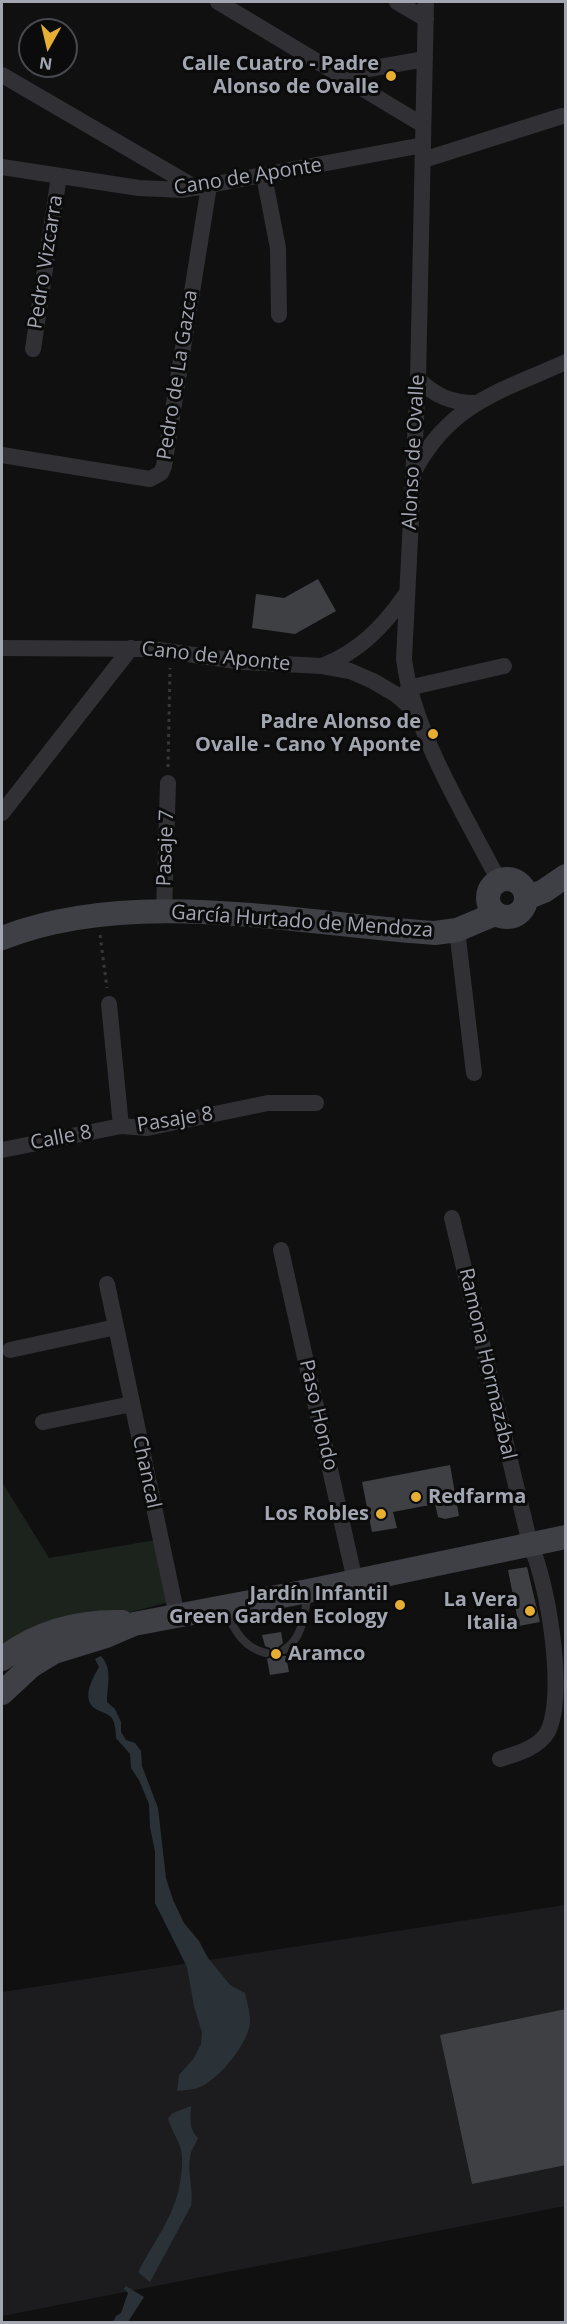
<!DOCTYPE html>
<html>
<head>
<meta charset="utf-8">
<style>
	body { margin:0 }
	#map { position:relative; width:567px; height:2324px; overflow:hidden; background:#101011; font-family:"Open Sans",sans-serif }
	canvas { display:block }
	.frame { position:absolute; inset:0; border:3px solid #a1a6b1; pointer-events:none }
	.north { position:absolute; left:18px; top:18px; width:60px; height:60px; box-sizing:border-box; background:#0b0b0c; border:2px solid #47494e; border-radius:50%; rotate:188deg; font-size:16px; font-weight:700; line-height:24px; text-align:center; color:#a1a6b1 }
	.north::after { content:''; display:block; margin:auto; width:21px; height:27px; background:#e6ae32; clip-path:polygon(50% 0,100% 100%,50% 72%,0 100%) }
</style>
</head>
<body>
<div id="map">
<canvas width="567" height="2324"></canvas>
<div class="frame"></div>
<div class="north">N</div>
</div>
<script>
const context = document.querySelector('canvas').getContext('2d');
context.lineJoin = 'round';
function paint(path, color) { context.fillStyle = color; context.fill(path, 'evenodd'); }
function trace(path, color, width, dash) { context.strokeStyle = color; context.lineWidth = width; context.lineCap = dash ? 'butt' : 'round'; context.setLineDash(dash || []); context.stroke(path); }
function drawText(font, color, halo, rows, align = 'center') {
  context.font = font + ' "Open Sans",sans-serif'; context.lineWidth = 6; context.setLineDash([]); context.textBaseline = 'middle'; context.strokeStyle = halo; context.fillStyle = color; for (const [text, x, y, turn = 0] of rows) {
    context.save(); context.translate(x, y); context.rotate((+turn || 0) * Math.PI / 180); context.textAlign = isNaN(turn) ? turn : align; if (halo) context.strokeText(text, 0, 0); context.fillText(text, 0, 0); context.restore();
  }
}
const built = new Path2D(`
	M565,1905V2206L2,2316V1992Z`);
const green = new Path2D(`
	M2,1482L49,1558L156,1540L169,1602L89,1623L2,1659Z`);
const water = new Path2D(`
	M101,1656C113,1669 107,1686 107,1702L115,1709L121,1722V1732L126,1740L135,1743L141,1751L142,1766L158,1808L166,1878L173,1900L184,1923L199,1941L208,1958L230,1985L245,1993C247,2002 250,2012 250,2021C250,2042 219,2079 200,2087C194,2090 184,2090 177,2091L179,2075L194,2058L201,2044L202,2033L194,2006L187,1967L155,1903V1852L150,1827L149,1804L139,1780L131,1768L130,1754L116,1738C116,1731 115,1721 110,1716C105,1712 97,1711 93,1707C82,1696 93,1678 99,1667L95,1659Z
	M191,2106C191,2119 188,2128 198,2138C195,2145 191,2150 190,2157C187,2174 194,2190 191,2206L150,2282L138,2272C160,2231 183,2206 182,2157C182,2144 171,2131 168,2118L173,2113Z
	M126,2286L144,2297L128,2322H113L116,2316L121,2313L128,2293L124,2289Z`);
const building = new Path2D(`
	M318,579L336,611L295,634L252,628L256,594L284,598Z
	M450,1465L459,1516L445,1519L438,1517L435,1504L393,1512L397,1528L372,1532L362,1482Z
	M527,1567L540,1622L519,1626L508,1570Z
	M281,1632L283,1643L278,1647V1651L281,1656H286L289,1672L270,1675L267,1659L271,1657L272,1652L270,1648L265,1646L262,1635Z
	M566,2009V2165L472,2184L440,2035Z`);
const path = new Path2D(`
	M168,767L170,668
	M100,935L107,988`);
const lane = new Path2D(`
	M225,1611C235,1630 243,1648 266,1653
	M284,1650C303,1638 304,1615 308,1594`);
const street = new Path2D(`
	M218,2L423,125
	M397,2L426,19
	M426,2L418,379L404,659C413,732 465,815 499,881
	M340,74L425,59
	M2,75L196,188
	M423,160L562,116
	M2,167L139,188L183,190L423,145
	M264,176L278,248L279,315
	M33,349L59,176
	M418,379C435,396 452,403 475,403
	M2,455L150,479L161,473L164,466L209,186
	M416,468C451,403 503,390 566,362
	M2,648L152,649L243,662L322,666L350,671L373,681L395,694L415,711
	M322,666C359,652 384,626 406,594
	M408,688L504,666
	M2,813L131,648
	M164,912L168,783
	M457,930L474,1073
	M109,1004L121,1126
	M2,1150L121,1126L147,1128L268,1103H316
	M452,1218L530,1544C548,1582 567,1697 547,1733C538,1748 516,1754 500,1759
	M281,1250L355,1581
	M107,1284L177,1616
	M10,1350L116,1327
	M43,1422L132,1404`);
const secondary = new Path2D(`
	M488 898a19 19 0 1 1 38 0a19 19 0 1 1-38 0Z
	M527,898L544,891L566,876
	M2,938C134,886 298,924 435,933L457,930L495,914
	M2,1659C37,1632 79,1621 122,1622
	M2,1693L31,1666L54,1652L106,1636L134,1624L308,1591L566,1537`);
const markers = [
	[391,76,6,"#e6ae32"],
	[433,734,6,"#e6ae32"],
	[416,1497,6,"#e6ae32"],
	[381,1514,6,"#e6ae32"],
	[400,1605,6,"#e6ae32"],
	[530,1611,6,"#e6ae32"],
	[276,1654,6,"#e6ae32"]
];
const poiNames = [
	["Calle Cuatro - Padre",379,64],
	["Alonso de Ovalle",379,87],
	["Padre Alonso de",421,722],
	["Ovalle - Cano Y Aponte",421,745],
	["Redfarma",428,1497,"left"],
	["Los Robles",369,1514],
	["Jardín Infantil",388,1594],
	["Green Garden Ecology",388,1617],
	["La Vera",518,1600],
	["Italia",518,1623],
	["Aramco",288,1654,"left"]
];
const streetNames = [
	["Cano de Aponte",248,177,-9],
	["Pedro Vizcarra",46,262,-81],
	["Pedro de La Gazca",178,375,-81],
	["Alonso de Ovalle",414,452,-87],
	["Cano de Aponte",216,657,6],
	["Pasaje 7",166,848,-88],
	["García Hurtado de Mendoza",302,922,4],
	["Pasaje 8",175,1120,-9],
	["Calle 8",61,1138,-11],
	["Ramona Hormazábal",487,1364,77],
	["Paso Hondo",318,1415,77],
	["Chancal",146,1472,78]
];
paint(built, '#1c1c1e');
paint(green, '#1c231d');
paint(water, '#2a3238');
paint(building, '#3f4044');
trace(path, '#37383c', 3, [3, 4.5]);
trace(lane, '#313135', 8);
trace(street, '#313135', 16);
trace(secondary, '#3f4045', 24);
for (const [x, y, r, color] of markers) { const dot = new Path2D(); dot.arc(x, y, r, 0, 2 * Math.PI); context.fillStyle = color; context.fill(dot); trace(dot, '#0b0b0c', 2); }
drawText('bold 20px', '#a1a6b1', '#0b0b0c', poiNames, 'right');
drawText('20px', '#a1a6b1', '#0b0b0c', streetNames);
</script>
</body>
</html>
